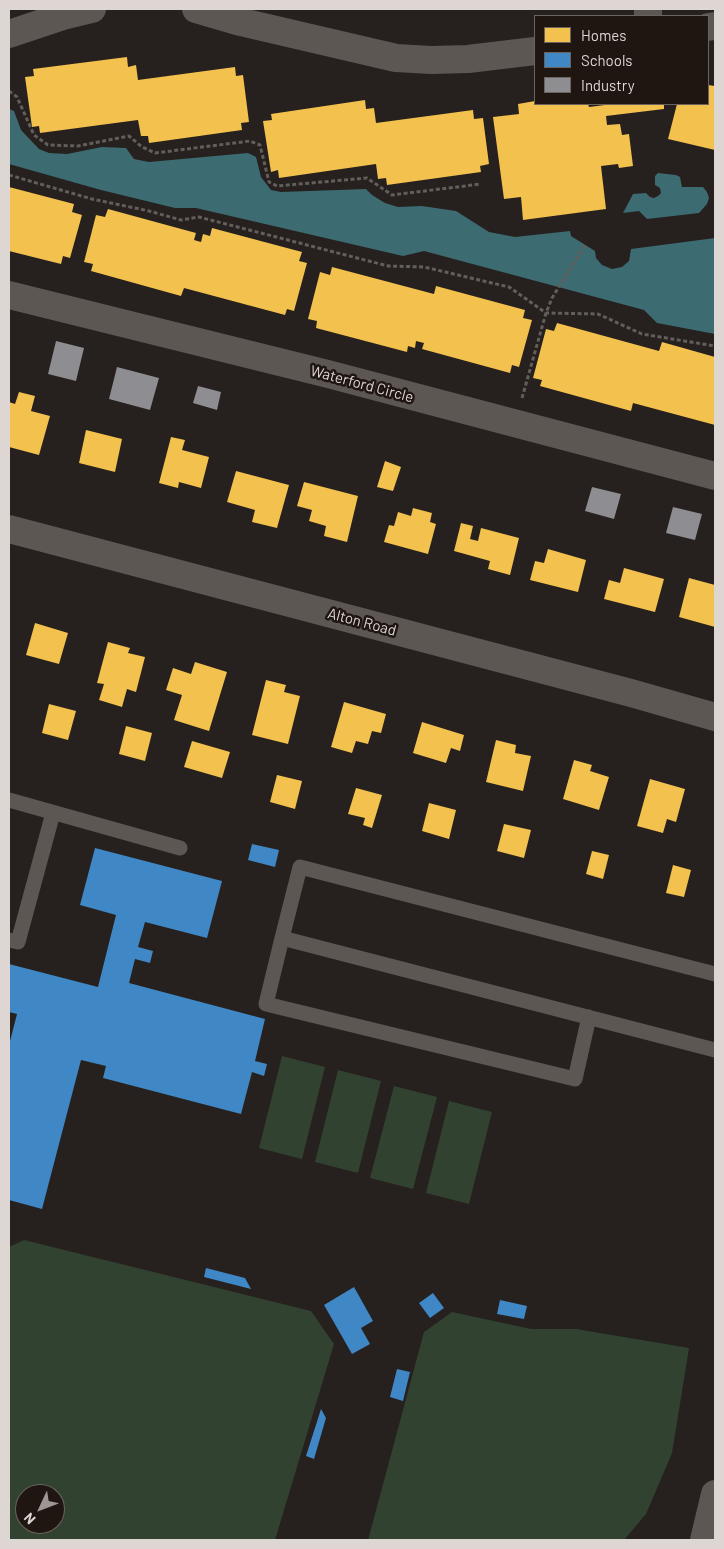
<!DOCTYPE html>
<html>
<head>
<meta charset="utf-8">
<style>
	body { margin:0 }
	#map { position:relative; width:724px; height:1549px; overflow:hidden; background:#26201e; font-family:Barlow,sans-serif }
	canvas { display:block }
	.frame { position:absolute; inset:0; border:10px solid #ddd6d3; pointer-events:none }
	.legend { position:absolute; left:534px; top:15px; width:175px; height:90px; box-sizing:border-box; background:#1f1612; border:1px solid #6b635f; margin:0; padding:6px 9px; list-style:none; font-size:15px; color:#ddd6d3 }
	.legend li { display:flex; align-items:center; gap:10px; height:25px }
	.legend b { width:25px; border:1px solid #6b635f }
	.north { position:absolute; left:15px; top:1484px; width:50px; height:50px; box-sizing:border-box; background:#1f1612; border:1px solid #6b635f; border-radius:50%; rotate:227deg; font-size:14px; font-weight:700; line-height:20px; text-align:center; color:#ddd6d3 }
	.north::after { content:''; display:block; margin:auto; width:18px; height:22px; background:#9d9694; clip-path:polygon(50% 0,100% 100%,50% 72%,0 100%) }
</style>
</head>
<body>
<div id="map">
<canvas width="724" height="1549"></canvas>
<div class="frame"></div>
<ul class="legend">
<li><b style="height:14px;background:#f2c14e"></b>Homes</li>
<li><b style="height:14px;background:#3f88c5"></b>Schools</li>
<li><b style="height:14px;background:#8d8d92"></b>Industry</li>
</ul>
<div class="north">N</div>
</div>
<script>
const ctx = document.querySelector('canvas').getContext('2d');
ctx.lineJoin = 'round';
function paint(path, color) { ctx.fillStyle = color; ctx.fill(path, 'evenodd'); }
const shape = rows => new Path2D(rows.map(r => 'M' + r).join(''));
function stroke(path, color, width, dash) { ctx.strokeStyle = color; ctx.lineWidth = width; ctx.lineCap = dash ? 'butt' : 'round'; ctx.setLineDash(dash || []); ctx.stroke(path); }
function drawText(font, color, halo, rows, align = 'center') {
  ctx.font = font + ' Barlow,sans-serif'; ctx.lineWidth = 5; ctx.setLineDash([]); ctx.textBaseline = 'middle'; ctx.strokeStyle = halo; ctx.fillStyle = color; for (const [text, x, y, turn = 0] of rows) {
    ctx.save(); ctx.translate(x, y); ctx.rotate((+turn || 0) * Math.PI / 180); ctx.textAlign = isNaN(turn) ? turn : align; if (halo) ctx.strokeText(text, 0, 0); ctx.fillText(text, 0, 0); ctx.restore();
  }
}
const green = shape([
	[282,1056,325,1067,302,1159,259,1148],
	[338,1070,381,1081,358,1173,315,1162],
	[394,1086,437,1097,413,1189,370,1178],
	[449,1101,492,1112,469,1204,426,1193],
	[24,1240,311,1311,334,1344,275,1540,9,1540,9,1247],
	[25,1494,55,1494,55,1524,25,1524],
	[452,1312,531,1329,576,1329,689,1348,672,1453,646,1514,624,1540,368,1540,424,1332]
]);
const water = shape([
	[9,109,14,111,21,130,39,149,49,153,67,154,102,147,126,148,134,159,149,162,248,153,256,157,261,177,271,190,281,192,366,189,372,195,385,203,398,207,422,206,456,211,489,232,515,237,570,231,571,236,595,251,596,258,602,265,612,269,622,267,629,261,631,249,715,238,715,334,657,323,644,310,424,251,403,256,196,208,175,208,101,190,16,166,9,164],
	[658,173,676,175,680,177,682,187,703,187,707,192,709,198,707,204,699,213,647,219,639,211,623,213,633,194,646,193,650,197,654,198,658,196,661,193,660,188,655,185,655,176]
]);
const homes = shape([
	[127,57,128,67,136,65,138,80,235,67,236,76,243,75,249,122,241,123,242,130,149,143,148,136,141,136,138,120,40,133,39,126,32,127,25,77,34,76,33,69],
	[708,85,715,86,715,150,668,139,677,104,708,104],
	[365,100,366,109,374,108,376,123,473,110,474,119,483,118,489,164,480,166,481,172,387,185,386,178,378,179,376,164,279,178,278,170,271,172,263,121,272,120,271,114],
	[535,101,535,104,588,104,589,107,613,104,664,104,664,109,606,116,607,125,620,124,622,135,629,134,633,166,619,168,618,164,601,166,606,209,523,220,521,197,504,199,493,117,519,114,518,104],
	[9,187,74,204,72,212,82,215,70,258,63,256,61,264,9,251],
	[108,209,196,233,194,240,201,242,203,234,210,236,212,228,302,252,299,261,307,263,294,311,287,309,285,315,184,288,181,296,91,271,93,264,84,262,96,215,105,217],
	[332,267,434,294,436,286,525,310,523,318,532,320,519,367,512,365,510,373,422,349,424,343,416,341,415,348,408,346,407,352,316,328,317,321,308,319,320,272,330,275],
	[557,323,659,351,662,342,715,357,715,425,633,403,631,411,540,386,542,380,533,378,546,329,554,331],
	[19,392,35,396,31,411,50,416,39,455,9,447,9,402,15,404],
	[86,430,122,439,115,472,79,463],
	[171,437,185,440,182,450,209,457,201,488,179,482,178,488,159,483],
	[385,461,401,467,393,491,377,487],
	[236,471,289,485,277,528,252,522,255,510,227,502],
	[304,482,358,496,347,542,324,536,326,526,309,521,312,510,297,506],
	[413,508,432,513,430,522,436,524,428,554,384,542,389,525,394,526,398,512,411,516],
	[461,523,473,526,470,539,478,541,481,528,519,538,510,575,488,569,490,561,454,551],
	[548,549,586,560,578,592,530,580,535,561,544,563],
	[624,568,664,579,655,612,604,599,609,580,620,583],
	[689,578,715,585,715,627,679,617],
	[35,623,68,633,59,664,26,655],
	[108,642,130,648,128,653,145,657,136,692,127,689,122,707,99,700,104,684,97,683],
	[195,662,227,672,209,731,174,720,182,695,166,690,173,668,191,674],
	[266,680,286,685,284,692,300,696,288,744,252,735],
	[344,702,386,714,381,733,372,731,368,744,356,741,352,753,331,747],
	[49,704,76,711,68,740,42,733],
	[422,722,464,735,460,751,451,748,446,763,413,753],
	[126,726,152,733,145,761,119,754],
	[496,740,516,745,515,753,531,756,523,791,486,782],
	[192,741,230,752,222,778,184,767],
	[574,760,592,765,590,771,609,777,599,810,563,799],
	[277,775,302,781,295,809,270,802],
	[650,779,685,789,676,822,667,819,663,833,637,826],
	[356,788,382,795,372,828,363,825,365,818,348,814],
	[429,803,456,810,449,839,422,831],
	[504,824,531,830,524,858,497,851],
	[592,851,609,855,603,879,586,874],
	[673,865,691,870,684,897,666,893]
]);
const schools = shape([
	[252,844,279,850,275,867,248,860],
	[95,848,222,881,207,938,145,922,138,947,153,951,150,963,135,959,129,983,265,1019,255,1061,267,1064,264,1076,252,1072,241,1114,103,1078,106,1066,81,1060,42,1209,9,1200,9,1045,17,1014,9,1012,9,964,98,987,116,915,80,905],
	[206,1268,245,1278,251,1289,204,1277],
	[354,1287,373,1321,361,1328,370,1344,352,1354,324,1305],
	[433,1293,444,1308,430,1318,419,1303],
	[500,1300,527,1306,524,1319,497,1314],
	[397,1369,410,1372,403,1401,390,1397],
	[321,1409,326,1418,314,1459,306,1456]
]);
const industry = shape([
	[56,341,84,348,76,381,48,374],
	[117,367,159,378,150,410,109,399],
	[198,386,221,392,217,410,193,403],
	[592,487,621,494,614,519,585,511],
	[673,507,702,514,695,540,666,533]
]);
const path = shape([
	[9,91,17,97,34,135,48,145,78,146,129,136,142,147,155,153,250,141,260,145,269,182,277,186,367,178,392,195,481,184],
	[9,175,92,199,149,211,181,220,199,217,388,266,424,267,509,287,546,313,598,314,642,334,715,346],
	[522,398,546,313,552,298,585,245]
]);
const service = shape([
	[9,800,180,848],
	[282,938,266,1004,575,1079,589,1017],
	[9,940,18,942,53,813],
	[715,974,300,867,282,938,715,1050]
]);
const minor = shape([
	[196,9,237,21,396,58,431,60,468,59,535,51],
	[648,9,648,16],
	[708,27,715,26],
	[9,34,63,16,92,9],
	[9,295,328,374,715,476],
	[9,529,631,693,715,717],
	[704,1540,715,1494]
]);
const streetNames = [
	["Waterford Circle",362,384,15],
	["Alton Road",362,622,15]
];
paint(green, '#324231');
paint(water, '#3c6b71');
paint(homes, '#f2c14e');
paint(schools, '#3f88c5');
paint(industry, '#8d8d92');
stroke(path, '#625e5b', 3, [4, 2.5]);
stroke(service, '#5d5754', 15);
stroke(minor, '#5d5754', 28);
drawText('15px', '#ddd6d3', '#1f1612', streetNames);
</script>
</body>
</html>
